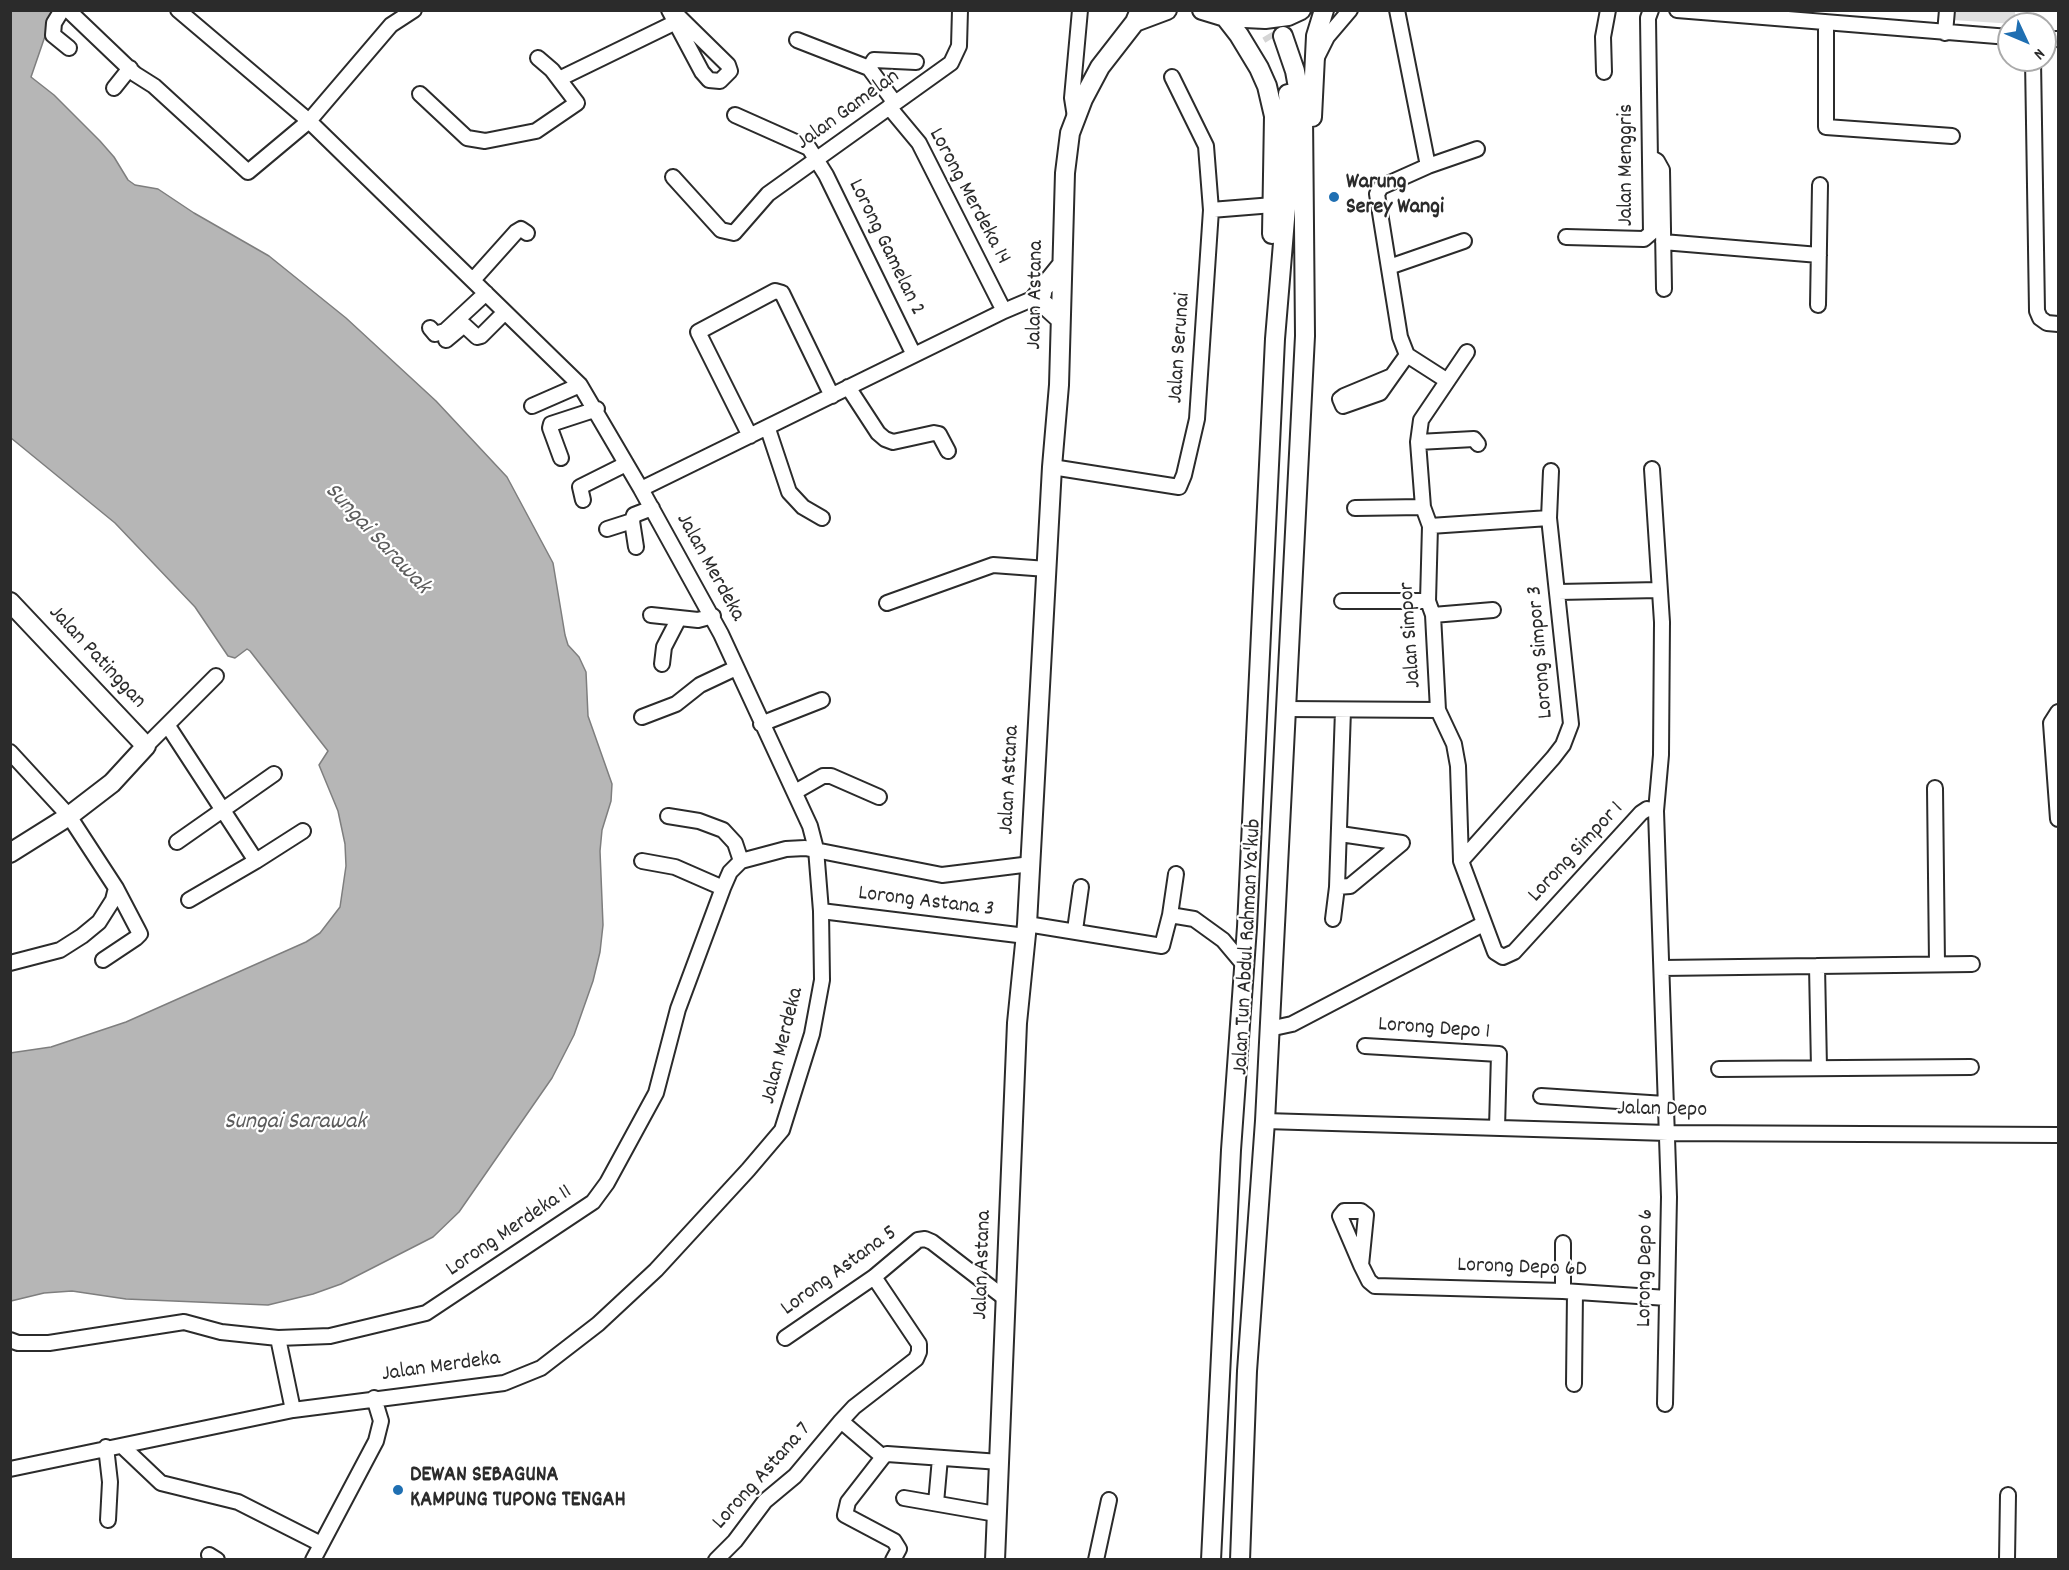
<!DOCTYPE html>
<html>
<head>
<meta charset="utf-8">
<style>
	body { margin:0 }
	#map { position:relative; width:2069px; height:1570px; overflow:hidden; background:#fff; font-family:Dekko,sans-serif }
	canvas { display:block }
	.frame { position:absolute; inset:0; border:12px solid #2b2b2b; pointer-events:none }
	.north { position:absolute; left:1997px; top:12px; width:60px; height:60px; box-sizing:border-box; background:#fff; border:2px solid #aaa; border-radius:50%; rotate:134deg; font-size:16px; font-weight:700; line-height:24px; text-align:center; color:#2b2b2b }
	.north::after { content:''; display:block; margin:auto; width:21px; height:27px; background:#1f6fb2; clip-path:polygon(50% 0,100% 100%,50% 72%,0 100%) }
</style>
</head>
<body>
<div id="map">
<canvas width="2069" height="1570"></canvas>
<div class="frame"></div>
<div class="north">N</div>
</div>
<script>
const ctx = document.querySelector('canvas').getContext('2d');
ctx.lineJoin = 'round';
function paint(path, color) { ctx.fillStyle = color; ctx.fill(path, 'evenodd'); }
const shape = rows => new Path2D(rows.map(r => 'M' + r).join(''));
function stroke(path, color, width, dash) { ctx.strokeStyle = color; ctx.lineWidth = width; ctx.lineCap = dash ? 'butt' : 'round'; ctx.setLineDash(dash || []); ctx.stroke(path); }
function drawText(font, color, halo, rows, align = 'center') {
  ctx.font = font + ' Dekko,sans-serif'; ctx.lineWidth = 4.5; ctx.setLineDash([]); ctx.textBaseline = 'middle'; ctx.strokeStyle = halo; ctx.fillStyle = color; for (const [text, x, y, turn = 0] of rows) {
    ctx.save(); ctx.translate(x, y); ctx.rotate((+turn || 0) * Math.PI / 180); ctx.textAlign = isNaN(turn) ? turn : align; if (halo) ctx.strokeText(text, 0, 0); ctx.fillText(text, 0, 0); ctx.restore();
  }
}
const green = shape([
	[1952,11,2015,11,2015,24,1952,20]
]);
const water = shape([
	[54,10,31,77,54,95,100,141,114,157,128,180,135,185,158,189,194,213,269,256,346,318,436,401,507,477,553,563,565,635,568,645,579,657,586,672,588,716,612,784,611,801,602,830,600,851,603,925,600,952,593,981,574,1035,552,1078,459,1212,433,1237,341,1284,313,1294,268,1305,126,1299,72,1291,44,1293,11,1301,10,1053,51,1047,126,1022,306,942,320,933,340,907,346,866,345,844,338,811,319,765,328,751,250,651,247,649,235,658,228,656,195,607,115,523,11,438,11,11,54,10]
]);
const majorTunnel = shape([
	[1256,10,1273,38]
]);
const minor = shape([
	[62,10,54,23,53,35,69,48],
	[68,10,135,74,154,86,248,172,309,121,391,25,414,10],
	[178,10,309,121,580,385,641,489],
	[669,10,702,72,709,80,720,81,730,71,728,65,672,10],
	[1397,10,1428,166],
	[1677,10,2009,37],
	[1826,23,1826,127,1952,136],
	[1945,33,1947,10],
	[2045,39,2058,39],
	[797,40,869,68,895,103],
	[1317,57,1327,37,1350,10],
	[2033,60,2037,311,2040,318,2047,323,2058,324],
	[869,68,874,60,916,62],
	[1604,72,1603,37,1608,10],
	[559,79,674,23],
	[114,88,130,68],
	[420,94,467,138,485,141,536,131,577,103,552,70,538,58],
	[889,107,919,143,1004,311],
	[735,115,809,148,826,175,914,355],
	[1075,117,1072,98,1080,10],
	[1650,157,1657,161,1662,170,1664,289],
	[673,177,721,230,734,233,768,194,951,63,959,46,960,10],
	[1211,210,1273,205],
	[1566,237,1644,239,1651,233,1648,18,1651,10],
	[1663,242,1819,255],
	[1389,267,1464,241],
	[473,280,516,232,521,229,527,233],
	[1818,305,1820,185],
	[430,328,435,334,445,331,486,293],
	[446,340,464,325,477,337,481,336,505,312],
	[1467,352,1421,420,1418,442,1423,507,1430,526,1428,601,1433,615,1438,710,1454,744,1458,766,1461,861,1495,952,1503,957,1514,952,1641,813,1647,809,1656,811],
	[1392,376,1344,396,1340,399,1343,406,1380,393,1392,376,1407,355],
	[1446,380,1407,355,1400,337,1377,194,1381,187,1428,166,1477,149],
	[848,387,878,433,885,439,893,442,934,433,939,434,948,451],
	[532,406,580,385],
	[768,429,789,492,803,507,822,518],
	[750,436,698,332,775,291,782,293,832,396],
	[1418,442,1474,439,1478,444],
	[561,458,550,428,551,424,597,409],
	[1052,467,1179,487,1184,475,1197,419,1211,210,1206,146,1172,77],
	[1652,469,1662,622,1661,755,1656,811,1669,1197,1665,1404],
	[583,500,580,487,626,464],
	[1355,508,1423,507],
	[1430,526,1549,518],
	[607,529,632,521],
	[636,547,632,521,634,515,652,508],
	[1558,592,1659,590],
	[1342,601,1428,601],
	[887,603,993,565,1047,569],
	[651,615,698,620,713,616],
	[1433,615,1493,610],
	[662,664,664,647,679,618],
	[1285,709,1438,710],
	[2058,712,2051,723,2058,819],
	[642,717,676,704,700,685,736,668],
	[761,724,822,700],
	[168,726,256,861,189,900],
	[146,746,216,676],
	[10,752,69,816,116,888,138,930,140,934,136,938,103,960],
	[1935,788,1937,964],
	[795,792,823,776,831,776,879,797],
	[668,816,699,821,723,830,735,843,741,861],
	[177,842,274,774],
	[256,861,303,831],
	[642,861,675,867,723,888],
	[1461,861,1553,758,1563,745,1571,724,1549,518,1551,471],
	[1337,887,1350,886,1402,843,1340,834],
	[821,911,1026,936],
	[1170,915,1176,874],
	[1333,919,1337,887,1343,710],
	[1027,924,1162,946,1170,915,1194,919,1223,940,1244,965],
	[1075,930,1081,887],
	[10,963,60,950,82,936,99,922,113,900,116,888],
	[1817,966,1819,1068],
	[1662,968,1972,964],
	[1269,1029,1292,1024,1483,924],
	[1365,1046,1499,1054,1497,1128],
	[1719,1069,1971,1067],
	[1541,1096,1665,1104],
	[1265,1121,1668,1133,2058,1135],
	[1361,1265,1366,1215,1361,1211,1344,1211,1340,1216,1361,1265,1369,1281,1375,1286,1563,1291,1667,1298],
	[874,1277,919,1344,919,1352,916,1359,854,1407,841,1421,883,1457,887,1454,1000,1462],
	[1563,1291,1563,1243],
	[278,1338,293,1410],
	[785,1338,874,1277,918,1240,925,1239,932,1242,1006,1299],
	[10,1340,18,1343,49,1343,184,1322,221,1332,278,1338,330,1336,426,1313,593,1202,607,1183,656,1093,678,1009,723,888,730,872,741,861,786,849,805,848,942,875,1031,864],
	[1574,1384,1575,1292],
	[122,1446,161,1483,238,1502,321,1544],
	[106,1447,110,1482,108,1520],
	[883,1457,848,1502,845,1515,894,1541,899,1549,893,1560],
	[10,1469,293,1410,504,1383,541,1368,598,1324,656,1270,748,1170,782,1130,812,1034,822,980,821,911,816,849,810,826,721,634,641,489,1004,311,1044,294],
	[904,1498,996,1514],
	[936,1503,940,1458],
	[209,1555,217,1560],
	[313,1560,376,1441,381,1421,374,1398],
	[716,1560,735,1541,765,1501,795,1476,841,1421],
	[1096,1560,1109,1500],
	[2007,1560,2008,1495]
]);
const major = shape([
	[1202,10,1225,17,1265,19,1288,16,1301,10],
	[1225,17,1239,35,1259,68,1267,86,1274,116,1272,234],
	[1135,22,1167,10],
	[1312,117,1316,36,1324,10],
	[1059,318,1036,297,1061,266],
	[10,602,146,746,112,783,69,816,10,853],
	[995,1560,1017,1023,1027,924,1052,467,1059,385,1065,173,1070,133,1083,99,1100,67,1135,22,1140,10],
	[1211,1560,1231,1150,1247,927,1275,339,1289,171,1290,116,1288,94],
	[1240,1560,1247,1371,1265,1121,1305,336,1303,115,1295,71,1283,36]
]);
const markers = [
	[1334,197,6,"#1f6fb2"],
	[398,1490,6,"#1f6fb2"]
];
const streetNames = [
	["Jalan Gamelan",849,111,-36],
	["Jalan Menggris",1628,165,-90],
	["Lorong Merdeka 14",968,197,62],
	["Lorong Gamelan 2",885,248,64],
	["Jalan Astana",1037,295,-89],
	["Jalan Serunai",1181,348,-86],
	["Jalan Merdeka",709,568,61],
	["Jalan Simpor",1412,635,-94],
	["Lorong Simpor 3",1542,652,-95],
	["Jalan Patinggan",96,658,47],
	["Jalan Astana",1011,780,-87],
	["Lorong Simpor 1",1577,853,-47],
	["Lorong Astana 3",926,903,7],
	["Jalan Tun Abdul Rahman Ya'kub",1249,947,-87],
	["Lorong Depo 1",1434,1030,4],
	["Jalan Merdeka",784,1046,-76],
	["Jalan Depo",1662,1111,1],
	["Lorong Merdeka 11",510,1232,-34],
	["Jalan Astana",984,1265,-88],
	["Lorong Depo 6",1647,1268,-89],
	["Lorong Depo 6D",1522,1269,2],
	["Lorong Astana 5",840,1272,-36],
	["Jalan Merdeka",441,1368,-8],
	["Lorong Astana 7",763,1477,-48]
];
const poiNames = [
	["Warung",1346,184],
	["Serey Wangi",1346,209],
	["DEWAN SEBAGUNA",410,1477],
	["KAMPUNG TUPONG TENGAH",410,1502]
];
const waterNames = [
	["Sungai Sarawak",376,540,47],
	["Sungai Sarawak",295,1124]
];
paint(green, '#e0e0e0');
paint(water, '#b6b6b6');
stroke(water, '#7e7e7e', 1.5);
stroke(majorTunnel, '#d5d5d5', 18, [18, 9]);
stroke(minor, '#2b2b2b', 18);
stroke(major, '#2b2b2b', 22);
stroke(minor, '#fff', 14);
stroke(major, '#fff', 18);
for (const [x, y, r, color] of markers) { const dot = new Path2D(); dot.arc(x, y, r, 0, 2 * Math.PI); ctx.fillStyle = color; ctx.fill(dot); stroke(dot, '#fff', 2); }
drawText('22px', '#2b2b2b', '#fff', streetNames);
drawText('bold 22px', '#2b2b2b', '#fff', poiNames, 'left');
drawText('italic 24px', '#5c5c5c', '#fff', waterNames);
</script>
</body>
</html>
